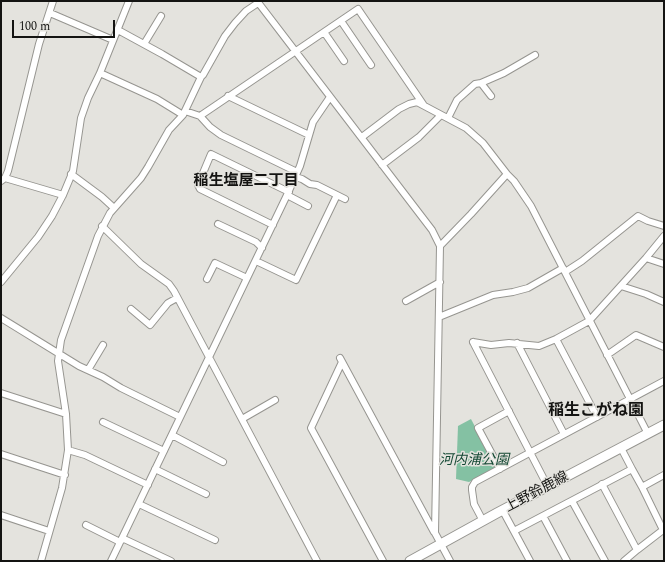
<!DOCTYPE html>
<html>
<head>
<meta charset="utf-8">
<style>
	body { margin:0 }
	#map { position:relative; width:665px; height:562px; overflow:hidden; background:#e4e3de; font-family:Spectral,serif }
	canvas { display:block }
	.frame { position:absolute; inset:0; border:2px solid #141412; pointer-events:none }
	.scale { position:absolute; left:12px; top:20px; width:103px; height:18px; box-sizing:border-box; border:2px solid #141412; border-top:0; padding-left:5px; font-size:12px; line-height:14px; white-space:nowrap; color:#141412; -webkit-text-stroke:3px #e4e3de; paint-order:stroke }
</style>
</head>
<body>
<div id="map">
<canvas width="665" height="562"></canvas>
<div class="frame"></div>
<div class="scale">100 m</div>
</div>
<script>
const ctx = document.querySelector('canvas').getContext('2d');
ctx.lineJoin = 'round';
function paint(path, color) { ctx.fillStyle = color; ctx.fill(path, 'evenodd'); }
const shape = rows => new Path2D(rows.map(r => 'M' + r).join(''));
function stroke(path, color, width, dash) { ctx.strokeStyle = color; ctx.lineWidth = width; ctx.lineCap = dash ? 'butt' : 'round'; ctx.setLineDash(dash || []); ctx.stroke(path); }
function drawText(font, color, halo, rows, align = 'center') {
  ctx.font = font + ' Spectral,"Noto Sans JP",serif'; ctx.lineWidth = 3; ctx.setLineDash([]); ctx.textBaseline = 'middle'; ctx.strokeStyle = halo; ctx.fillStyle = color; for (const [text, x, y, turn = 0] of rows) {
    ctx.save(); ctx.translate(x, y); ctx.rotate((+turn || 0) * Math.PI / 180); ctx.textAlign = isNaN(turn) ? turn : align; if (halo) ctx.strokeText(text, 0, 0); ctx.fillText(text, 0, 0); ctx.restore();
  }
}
const green = shape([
	[471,419,495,465,494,469,469,482,456,479,458,426]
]);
const minor = shape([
	[257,1,432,230,440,246,435,533,450,561],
	[50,13,113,40],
	[341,21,371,65],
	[118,30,162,54,201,77],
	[324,32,344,61],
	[144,44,161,16],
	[100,73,157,99,183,115],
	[481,83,491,96],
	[228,96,309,135],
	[185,111,200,116,210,127,221,135,297,172],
	[200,116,358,9,423,104],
	[448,118,457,100,475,84,481,83,504,73,535,55],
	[362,137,399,109,409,104,417,102,466,128,483,143,507,174,514,181,531,206,648,434],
	[382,165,419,137,441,115],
	[71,174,102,197,114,208],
	[295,177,302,179,310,184,317,185,345,199],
	[5,178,63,195],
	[1,181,5,178,8,171,39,44,53,1],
	[287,195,308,206],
	[218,224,256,242,262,248],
	[273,225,200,189,198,185,211,154,289,192],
	[102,226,141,264,169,284,174,291,317,561],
	[440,246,471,214,507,174],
	[646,258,664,264],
	[256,261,296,280,337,195],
	[565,272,582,261,638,216,648,221,664,226],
	[207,279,215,263,247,278],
	[1,282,38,237,52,216,63,195,73,171,81,118,88,98,100,73,129,1],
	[621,286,646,294,664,302],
	[406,301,440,282],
	[131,309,150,325,168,303,177,298],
	[439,317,493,295,513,292,528,288,563,268],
	[1,318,79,366,103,377,121,388,180,417],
	[556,339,597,417],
	[473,342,491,345,509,343,539,346,556,339,589,321,646,258,664,236],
	[473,342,548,487],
	[517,343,564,434],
	[607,355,636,335,664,347],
	[340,358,434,532],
	[342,362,311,428,383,561],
	[88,370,103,345],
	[1,393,66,414],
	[242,419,275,400],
	[103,422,164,451],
	[172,435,223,462],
	[68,450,85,455,148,485],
	[1,454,65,475],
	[155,469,206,494],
	[500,469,478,428,509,411],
	[632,469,642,487],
	[602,484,637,550],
	[572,501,605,561],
	[139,504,215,540],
	[503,511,530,561],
	[1,515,49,531],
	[543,516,567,561],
	[483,521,474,504,472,490,472,487,475,482,664,381],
	[86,525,120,542],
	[514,531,632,469,621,448],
	[122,538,171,561],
	[41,561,62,488,68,450,66,414,58,361,61,340,98,236,110,213,141,178,148,167,169,130,183,115,201,77,203,75,225,36,235,23,246,11,258,3],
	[111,561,287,195,300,166,313,122,330,97],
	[624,561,637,550,663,530,642,487,664,475]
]);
const secondary = shape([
	[410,561,497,513,664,425]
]);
const parkNames = [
	["河内浦公園",474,461]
];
const streetNames = [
	["上野鈴鹿線",537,493,-28]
];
const neighbourhoodNames = [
	["稲生塩屋二丁目",246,182]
];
const quarterNames = [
	["稲生こがね園",596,412]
];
paint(green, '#84c1a3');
stroke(minor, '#969590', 8);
stroke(secondary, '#969590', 11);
stroke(minor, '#fff', 6);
stroke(secondary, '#fff', 9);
drawText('italic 14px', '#134833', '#e4e3de', parkNames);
drawText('14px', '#141412', '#e4e3de', streetNames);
drawText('bold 15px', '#141412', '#e4e3de', neighbourhoodNames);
drawText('bold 16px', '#141412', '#e4e3de', quarterNames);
</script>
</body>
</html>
